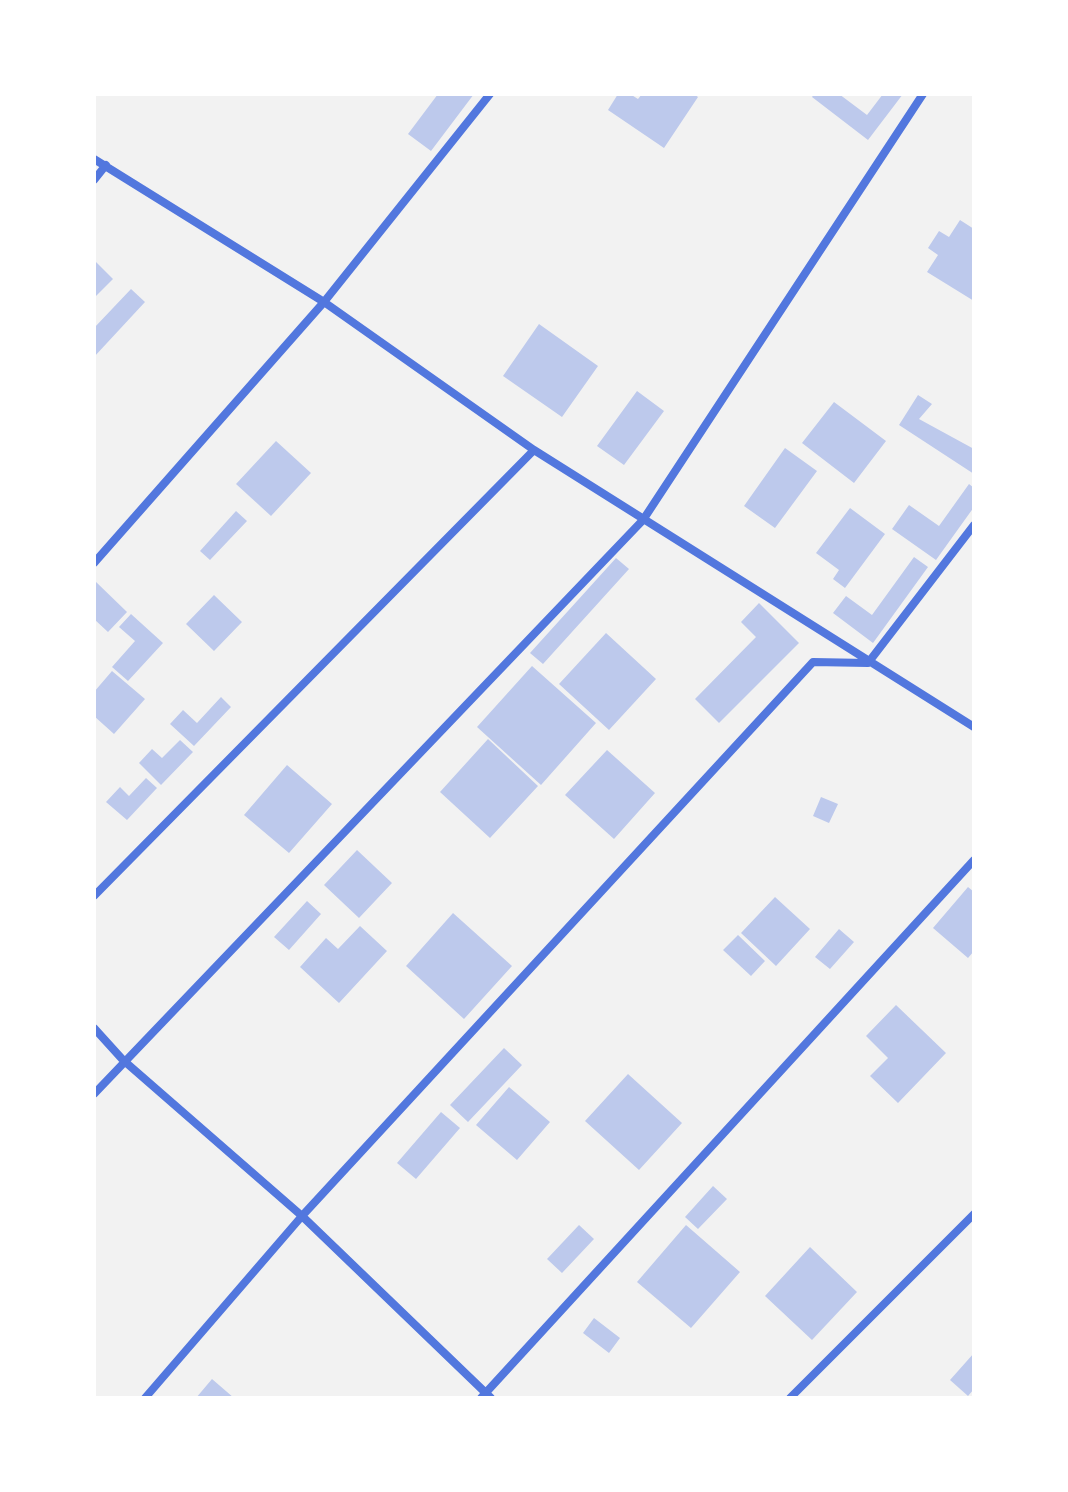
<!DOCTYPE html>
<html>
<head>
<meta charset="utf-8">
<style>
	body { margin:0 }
	#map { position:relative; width:1068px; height:1492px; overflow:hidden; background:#f2f2f2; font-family:Raleway,sans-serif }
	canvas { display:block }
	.frame { position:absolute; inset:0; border:96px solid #fff; pointer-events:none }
</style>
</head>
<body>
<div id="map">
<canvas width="1068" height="1492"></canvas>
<div class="frame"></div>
</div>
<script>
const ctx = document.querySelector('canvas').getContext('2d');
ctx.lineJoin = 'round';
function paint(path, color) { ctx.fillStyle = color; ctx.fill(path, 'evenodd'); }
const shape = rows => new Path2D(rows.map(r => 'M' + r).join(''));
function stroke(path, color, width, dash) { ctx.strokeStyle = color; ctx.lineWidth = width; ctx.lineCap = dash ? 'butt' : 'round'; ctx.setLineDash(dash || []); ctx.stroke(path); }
const building = shape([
	[438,94,474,94,431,151,408,134],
	[618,94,630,94,638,99,642,94,694,94,698,97,664,148,608,110],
	[814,94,839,94,867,115,883,94,903,94,868,140,812,97],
	[960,220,974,229,974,301,927,272,938,255,928,248,939,231,949,237],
	[94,260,113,279,94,298],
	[131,289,145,302,94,357,94,328],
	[539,324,598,366,562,417,503,376],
	[637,391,664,411,624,465,597,446],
	[918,395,932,404,919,419,974,449,974,474,899,425],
	[834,402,886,441,854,483,802,443],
	[276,441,311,473,271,516,236,484],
	[785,448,817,471,775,528,744,506],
	[969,484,974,488,974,507,936,560,892,529,909,505,939,526],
	[850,508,885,534,845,588,833,579,839,570,816,553],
	[236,511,247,521,210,560,200,551],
	[914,557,928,567,873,643,833,613,846,596,872,615],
	[616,558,629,569,543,664,530,653],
	[94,580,127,612,108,632,94,619],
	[214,595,242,622,214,651,186,624],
	[759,603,799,643,719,723,695,699,756,637,741,622],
	[131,614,163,643,128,681,112,667,135,641,119,627],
	[606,633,656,679,609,730,559,684],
	[532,666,596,723,541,785,477,727],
	[112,671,145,699,114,734,94,716,94,692],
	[221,697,231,707,194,746,170,724,183,710,197,723],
	[488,739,538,786,490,838,440,792],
	[180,740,193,752,161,785,139,763,152,749,162,758],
	[607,750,655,793,614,839,565,795],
	[287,765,332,804,289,853,244,815],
	[146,778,157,788,127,820,106,802,120,787,129,796],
	[821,797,838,804,829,823,813,816],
	[357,850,392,883,359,918,324,885],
	[968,887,974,892,974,951,968,958,933,928],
	[775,897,810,929,776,966,741,933],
	[307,901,321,914,289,950,274,937],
	[453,913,512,966,464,1019,406,966],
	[360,926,387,951,339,1003,300,967,326,938,338,949],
	[839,929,854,942,830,969,815,957],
	[738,935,765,961,751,976,723,950],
	[896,1005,946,1053,898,1103,870,1076,888,1058,866,1036],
	[504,1048,522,1065,468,1122,450,1105],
	[628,1074,682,1123,639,1170,585,1121],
	[509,1087,550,1122,517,1160,476,1125],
	[441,1112,460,1128,416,1179,397,1163],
	[713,1186,727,1199,698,1229,685,1217],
	[579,1225,594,1239,562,1273,547,1259],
	[686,1225,740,1272,691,1328,637,1282],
	[810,1247,857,1292,812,1340,765,1296],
	[594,1318,620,1338,609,1353,583,1333],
	[974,1353,974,1389,968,1396,950,1380],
	[212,1379,234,1398,196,1398]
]);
const minor = shape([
	[94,159,324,302,534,450,974,727],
	[94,180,106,165],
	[94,563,324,302,490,94],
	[94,896,534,450],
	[94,1028,123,1060,302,1216,491,1398],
	[94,1094,643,520,923,94],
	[145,1398,302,1216,813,662,868,663,974,525],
	[481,1398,974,860],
	[790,1398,974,1214]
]);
paint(building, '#bdc9ec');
stroke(minor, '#5277de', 8);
</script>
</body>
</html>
